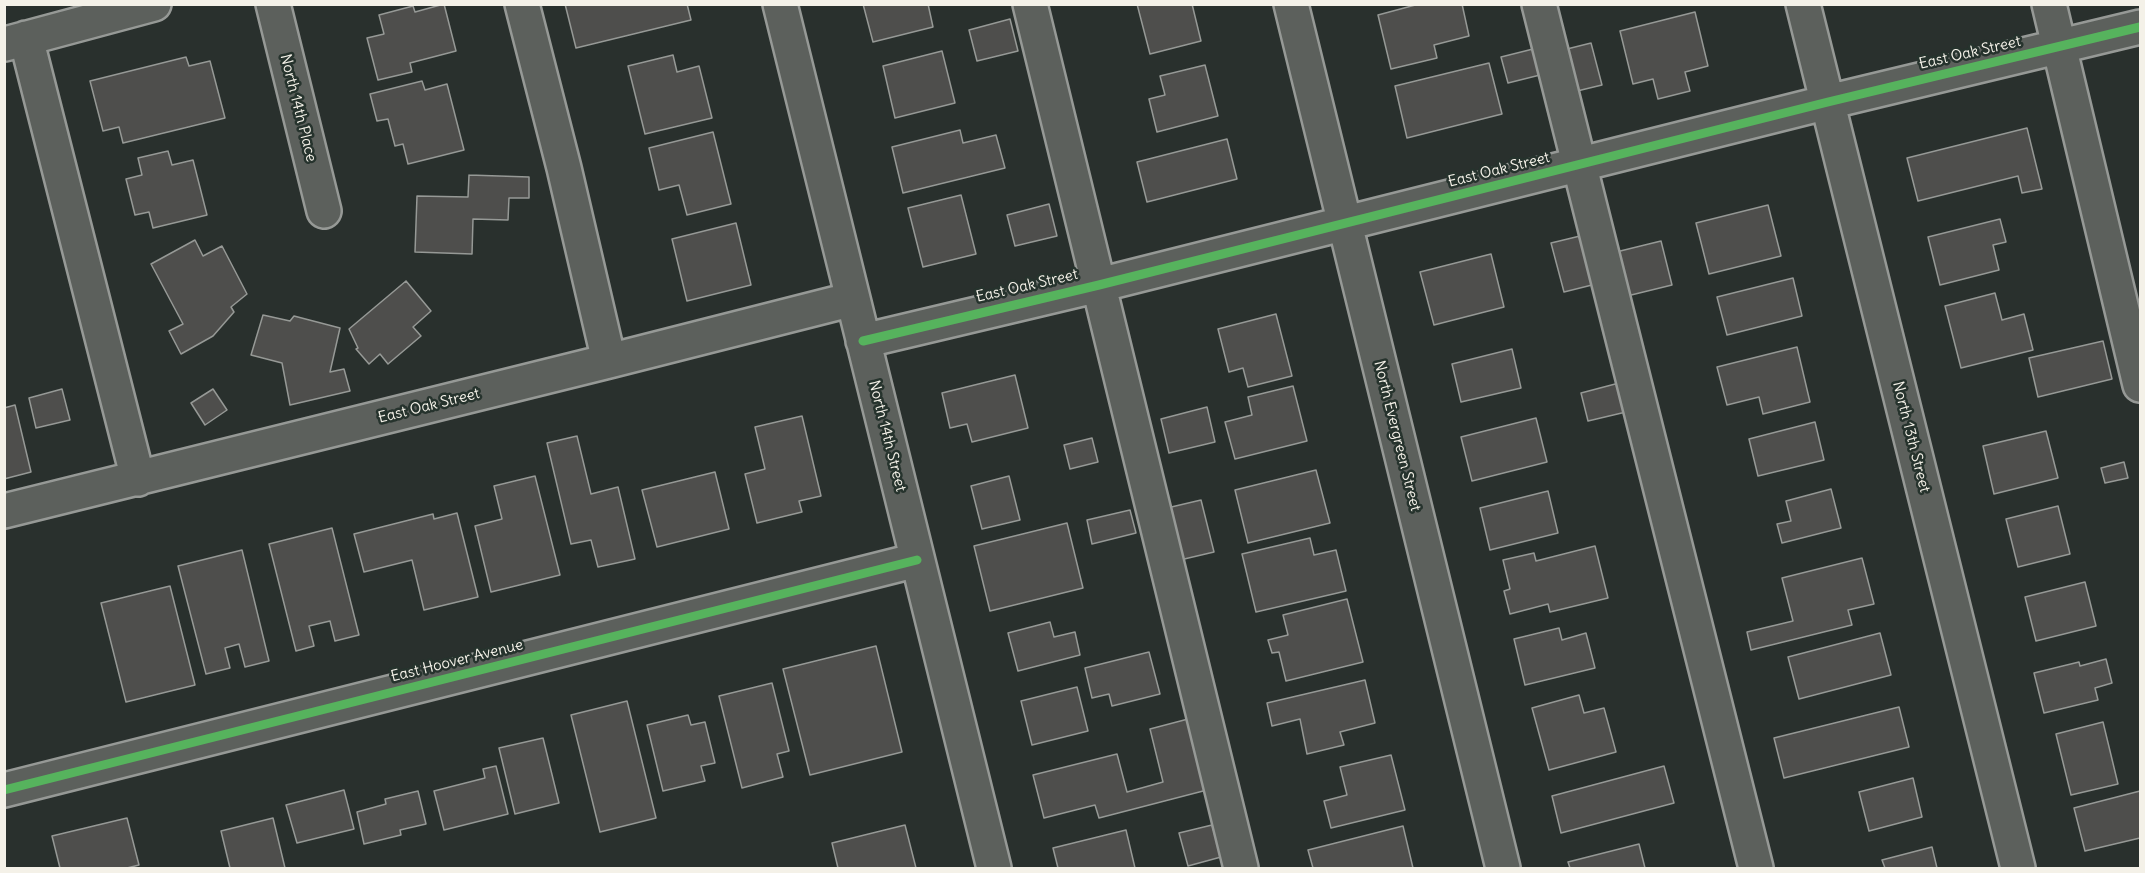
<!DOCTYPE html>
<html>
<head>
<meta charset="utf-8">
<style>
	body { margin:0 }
	#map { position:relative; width:2145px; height:873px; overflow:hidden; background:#29302d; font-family:Delius,sans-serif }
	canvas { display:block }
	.frame { position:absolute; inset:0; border:6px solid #f4f1e8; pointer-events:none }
</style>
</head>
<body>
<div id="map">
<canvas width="2145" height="873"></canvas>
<div class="frame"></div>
</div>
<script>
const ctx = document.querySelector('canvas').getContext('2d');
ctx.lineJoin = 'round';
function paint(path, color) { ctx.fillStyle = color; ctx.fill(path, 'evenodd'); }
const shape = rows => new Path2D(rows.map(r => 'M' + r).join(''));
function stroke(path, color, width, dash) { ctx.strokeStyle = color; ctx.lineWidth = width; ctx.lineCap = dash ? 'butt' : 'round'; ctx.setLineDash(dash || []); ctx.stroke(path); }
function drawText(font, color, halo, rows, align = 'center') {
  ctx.font = font + ' Delius,sans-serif'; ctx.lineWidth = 5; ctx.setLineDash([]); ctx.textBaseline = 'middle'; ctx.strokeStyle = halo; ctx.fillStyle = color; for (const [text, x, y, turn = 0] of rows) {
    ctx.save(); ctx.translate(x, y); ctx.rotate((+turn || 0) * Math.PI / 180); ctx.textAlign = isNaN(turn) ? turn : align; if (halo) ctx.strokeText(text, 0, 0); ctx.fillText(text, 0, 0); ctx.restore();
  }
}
const building = shape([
	[444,4,456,51,410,63,412,72,378,80,367,38,384,34,379,15,413,6,415,12,444,4],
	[565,4,687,4,691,20,576,48,565,4],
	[863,4,928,4,933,27,873,42,863,4],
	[1137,4,1192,4,1201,41,1150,54,1137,4],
	[1419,4,1462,4,1469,36,1434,45,1437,58,1391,69,1378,15,1419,4],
	[1695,12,1708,66,1685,72,1690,91,1658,99,1653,79,1633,84,1620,31,1695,12],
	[1010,19,1018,51,977,61,969,30,1010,19],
	[1591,43,1602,85,1573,92,1563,50,1591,43],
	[1533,49,1540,75,1508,83,1501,57,1533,49],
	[942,51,955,103,895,118,883,66,942,51],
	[673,55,677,72,699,66,712,118,645,134,628,66,673,55],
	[186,57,189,66,210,61,225,118,123,143,119,127,103,131,90,81,186,57],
	[1489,63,1502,114,1407,138,1395,86,1489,63],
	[1205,65,1218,116,1157,132,1149,99,1165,95,1160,76,1205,65],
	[422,81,425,90,447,84,464,150,408,164,403,144,395,146,388,119,377,121,370,94,422,81],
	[2027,128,2042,189,2022,193,2018,176,1918,201,1907,158,2027,128],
	[960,130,963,143,996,135,1005,168,903,193,892,147,960,130],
	[713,132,731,204,687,215,679,185,659,190,649,148,713,132],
	[1227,139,1237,179,1147,202,1137,162,1227,139],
	[168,151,172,165,193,160,207,215,153,228,149,212,135,215,126,179,142,175,138,158,168,151],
	[469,175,529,177,529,198,509,198,508,220,473,219,472,254,415,252,417,196,468,197,469,175],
	[961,195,976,254,923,267,908,208,961,195],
	[1049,204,1057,236,1015,246,1007,215,1049,204],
	[1768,205,1781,256,1709,274,1696,223,1768,205],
	[2000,219,2006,242,1993,245,1999,270,1940,285,1928,237,2000,219],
	[736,223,751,285,687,301,672,239,736,223],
	[1580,236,1592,285,1564,292,1551,243,1580,236],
	[195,240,203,256,222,246,247,294,231,307,234,312,213,336,181,354,169,331,183,324,151,264,195,240],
	[1661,241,1672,285,1623,297,1612,253,1661,241],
	[1491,254,1504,307,1434,325,1420,272,1491,254],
	[1793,278,1802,316,1727,335,1717,297,1793,278],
	[406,281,431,311,413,327,421,336,388,364,380,354,369,364,356,349,358,348,349,329,406,281],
	[1995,293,2002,320,2024,314,2033,350,1961,368,1945,306,1995,293],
	[1276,314,1292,376,1248,387,1243,368,1229,372,1218,329,1276,314],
	[263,315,290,321,294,316,340,328,330,372,344,369,350,391,290,405,282,363,251,355,263,315],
	[2103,341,2112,379,2038,397,2029,358,2103,341],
	[1797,347,1810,402,1763,414,1759,397,1727,405,1717,367,1797,347],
	[1512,349,1521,388,1461,402,1452,364,1512,349],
	[1015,375,1028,428,972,442,967,424,950,428,942,393,1015,375],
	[1619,383,1626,412,1588,421,1581,393,1619,383],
	[1293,386,1307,441,1235,459,1225,422,1252,415,1248,397,1293,386],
	[62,389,70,420,36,428,29,398,62,389],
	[213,389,227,410,205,425,191,403,213,389],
	[15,405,31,472,4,479,4,408,15,405],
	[1207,407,1215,442,1169,453,1161,419,1207,407],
	[802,416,821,496,799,501,802,512,757,523,745,474,765,469,755,427,802,416],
	[1536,418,1547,462,1472,481,1461,437,1536,418],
	[1815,422,1824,460,1758,476,1749,439,1815,422],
	[2046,431,2058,478,1994,494,1983,446,2046,431],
	[577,436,591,494,618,487,635,559,598,567,591,540,571,544,547,443,577,436],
	[1092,438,1098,462,1070,469,1064,445,1092,438],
	[2124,462,2128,478,2105,483,2101,468,2124,462],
	[1316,470,1330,523,1248,543,1235,490,1316,470],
	[715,472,729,529,657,547,642,490,715,472],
	[535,476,560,575,491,592,475,526,502,519,494,486,535,476],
	[1009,476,1020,520,982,529,971,486,1009,476],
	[1831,489,1841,528,1782,543,1777,524,1791,521,1786,501,1831,489],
	[1548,491,1558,533,1490,550,1480,508,1548,491],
	[1201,500,1214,552,1180,560,1167,508,1201,500],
	[2058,506,2070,554,2018,567,2006,519,2058,506],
	[1130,510,1136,533,1092,544,1087,520,1130,510],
	[457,513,478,597,424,610,412,560,364,572,354,534,433,514,434,519,457,513],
	[1067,523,1083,588,990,611,974,546,1067,523],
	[332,528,359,635,335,641,330,621,309,626,314,646,296,651,269,544,332,528],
	[1310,538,1314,555,1336,550,1346,591,1256,612,1242,554,1310,538],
	[1595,546,1608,598,1550,612,1548,604,1510,614,1504,591,1510,589,1503,560,1534,553,1536,561,1595,546],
	[242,550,269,661,245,667,239,644,225,648,230,668,206,674,178,566,242,550],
	[1862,558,1874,604,1848,610,1852,625,1751,650,1747,632,1793,621,1782,578,1862,558],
	[2085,582,2096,626,2036,641,2025,597,2085,582],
	[170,586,195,685,126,702,101,603,170,586],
	[1347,599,1363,662,1286,681,1279,652,1272,653,1268,640,1288,635,1283,615,1347,599],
	[1050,622,1054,637,1075,632,1080,655,1018,671,1008,633,1050,622],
	[1559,628,1562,640,1586,633,1595,668,1525,685,1514,639,1559,628],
	[1880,633,1891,675,1799,699,1788,657,1880,633],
	[876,646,902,752,810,775,783,669,876,646],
	[1149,652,1160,694,1112,706,1109,694,1092,698,1085,668,1149,652],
	[2106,659,2112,683,2095,688,2098,700,2044,713,2034,673,2079,662,2080,666,2106,659],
	[1365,680,1375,723,1340,732,1344,745,1307,754,1300,719,1272,726,1267,703,1365,680],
	[772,683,789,751,777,754,783,777,742,788,719,696,772,683],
	[1077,687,1088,731,1032,745,1021,701,1077,687],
	[1579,695,1584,713,1604,708,1616,752,1549,770,1532,708,1579,695],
	[627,701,656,818,600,832,571,715,627,701],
	[1899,707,1909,747,1784,778,1774,738,1899,707],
	[688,715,691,725,705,722,715,763,701,766,705,781,663,791,647,725,688,715],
	[1188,719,1207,790,1099,818,1095,805,1044,818,1033,775,1117,754,1127,792,1163,782,1150,729,1188,719],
	[2103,722,2118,784,2071,795,2056,734,2103,722],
	[543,738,559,803,515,814,499,748,543,738],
	[1391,755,1405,810,1331,828,1324,801,1347,795,1340,767,1391,755],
	[496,766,508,814,444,830,434,791,485,778,483,769,496,766],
	[1664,766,1674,803,1561,833,1552,796,1664,766],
	[1913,778,1922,817,1869,831,1859,792,1913,778],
	[344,790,354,829,297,843,286,805,344,790],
	[418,791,426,824,400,830,401,835,364,844,357,812,386,804,385,799,418,791],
	[2140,791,2140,838,2085,851,2074,808,2140,791],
	[127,818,139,865,127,868,60,868,52,836,127,818],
	[273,818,285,868,230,868,221,831,273,818],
	[905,825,916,868,838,868,832,843,905,825],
	[1212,825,1221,857,1188,866,1179,833,1212,825],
	[1403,826,1413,868,1313,868,1308,850,1403,826],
	[1126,830,1135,868,1058,868,1053,848,1126,830],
	[1639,844,1645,868,1570,868,1568,862,1639,844],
	[1932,847,1937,868,1885,868,1882,860,1932,847]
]);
const minor = shape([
	[273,4,324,211],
	[522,4,564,168,609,361],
	[780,4,994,868],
	[1030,4,1241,868],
	[1291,4,1503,868],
	[1539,4,1756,868],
	[1803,4,2018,868],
	[2049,4,2140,385],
	[26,38,138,479],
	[5,44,154,4],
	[863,341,1099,285,1828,102,2140,27],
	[4,511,609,361,853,299],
	[4,790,917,560]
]);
const cycleway = shape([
	[863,341,1099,285,1828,102,2140,27],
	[4,790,917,560]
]);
const streetNames = [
	["East Oak Street",1970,53,-13],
	["North 14th Place",298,108,76],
	["East Oak Street",1499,170,-14],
	["East Oak Street",1027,286,-13],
	["East Oak Street",429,406,-14],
	["North 14th Street",887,436,76],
	["North Evergreen Street",1397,436,76],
	["North 13th Street",1911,437,76],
	["East Hoover Avenue",457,661,-14]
];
paint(building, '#4e4e4c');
stroke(building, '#969996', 1.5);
stroke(minor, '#969996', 38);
stroke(minor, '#5c605c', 33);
stroke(cycleway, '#56b35d', 9);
drawText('15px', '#f4f1e8', '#26332d', streetNames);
</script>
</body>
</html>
